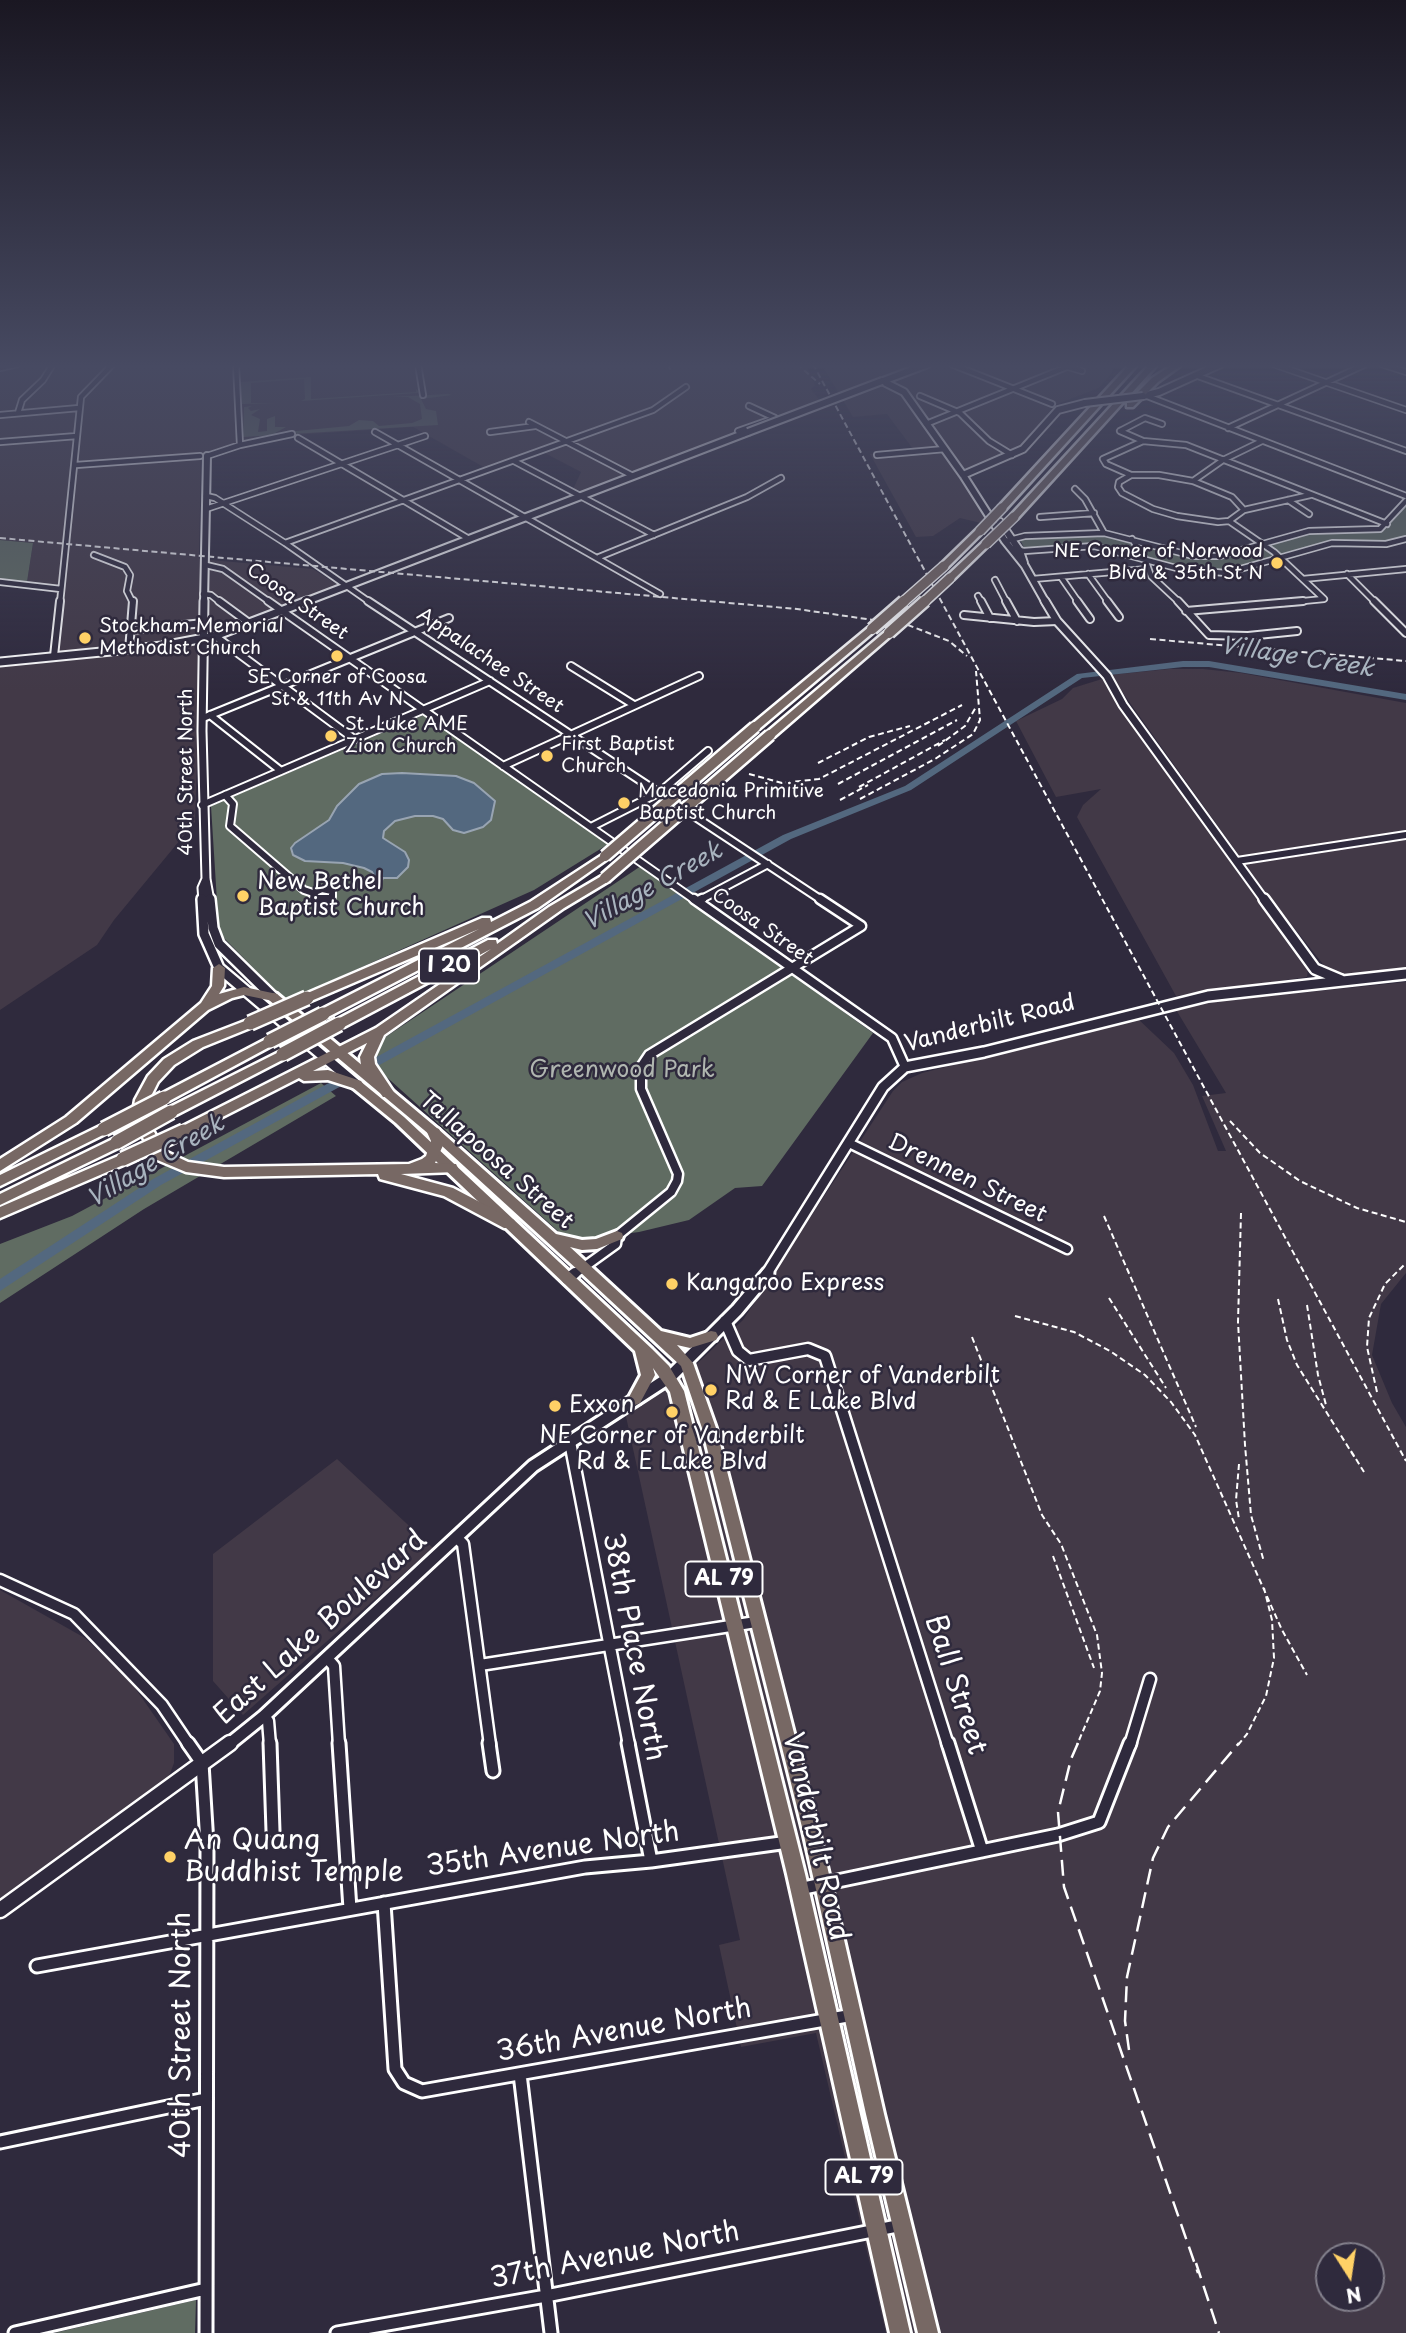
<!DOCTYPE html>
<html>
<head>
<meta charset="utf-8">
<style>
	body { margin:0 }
	#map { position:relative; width:1406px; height:2333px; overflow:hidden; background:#2f2a3d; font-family:"Playpen Sans",sans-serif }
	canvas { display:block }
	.north { position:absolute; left:1315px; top:2242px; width:70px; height:70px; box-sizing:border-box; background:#2f2a3d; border:2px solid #827f8b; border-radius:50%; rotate:168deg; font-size:19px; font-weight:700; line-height:28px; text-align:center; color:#fff }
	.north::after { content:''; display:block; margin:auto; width:24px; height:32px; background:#ffd166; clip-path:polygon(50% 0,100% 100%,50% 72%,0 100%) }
</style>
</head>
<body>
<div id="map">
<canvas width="1406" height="2333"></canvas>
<div class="north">N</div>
</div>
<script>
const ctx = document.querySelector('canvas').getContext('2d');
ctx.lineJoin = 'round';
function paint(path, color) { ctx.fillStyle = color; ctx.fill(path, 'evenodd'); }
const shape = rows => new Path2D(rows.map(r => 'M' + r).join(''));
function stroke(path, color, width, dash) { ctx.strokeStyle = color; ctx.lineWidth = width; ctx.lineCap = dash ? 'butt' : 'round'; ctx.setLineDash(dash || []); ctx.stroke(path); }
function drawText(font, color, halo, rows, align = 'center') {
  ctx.font = font + ' "Playpen Sans",sans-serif'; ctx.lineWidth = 5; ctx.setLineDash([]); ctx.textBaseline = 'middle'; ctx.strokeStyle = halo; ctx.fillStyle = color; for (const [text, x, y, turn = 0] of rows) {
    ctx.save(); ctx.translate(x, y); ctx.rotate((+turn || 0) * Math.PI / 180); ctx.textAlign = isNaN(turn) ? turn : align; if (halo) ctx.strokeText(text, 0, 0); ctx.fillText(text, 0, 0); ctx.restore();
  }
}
const built = shape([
	[0,364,806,364,815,385,811,389,821,402,569,498,581,472,539,450,487,469,413,427,265,437,201,455,199,559,313,569,338,585,201,638,195,822,114,920,97,945,0,1010,0,660,49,654,57,586,27,582,33,543,0,540],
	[821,364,1115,364,1112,373,1099,388,1055,405,1018,449,958,474,986,518,981,523,960,518,933,536,916,537,870,454,913,449,887,414,853,417],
	[1169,669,1203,669,1241,673,1406,703,1406,970,1349,977,1337,975,1326,968,1260,885,1110,675],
	[1102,679,1172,781,1308,969,1307,977,1176,996,1077,817,1083,805,1101,789,1056,797,1016,721,1062,699,1073,688],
	[1406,982,1406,1273,1381,1304,1372,1355,1392,1403,1406,1427,1406,2333,886,2333,816,2033,741,2047,719,1945,740,1940,625,1412,682,1378,743,1320,893,1091,902,1082,922,1073,1137,1018,1174,1053,1193,1085,1218,1151,1226,1151,1202,1096,1226,1093,1175,1008,1220,1001],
	[1329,2256,1371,2256,1371,2298,1329,2298],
	[337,1459,433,1548,243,1715,213,1681,213,1554],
	[0,1590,85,1638,133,1685,174,1744,174,1763,168,1779,0,1900]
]);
const green = shape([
	[311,377,311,399,416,392,416,389,419,392,417,393,301,401,305,399,304,379,251,383,251,403,276,403,242,404,240,382],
	[448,394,452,395,421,399,426,409,436,411,438,425,243,437,244,407,252,406,248,408,251,411,260,409,251,415,260,419,258,432,267,431,267,419,275,416,275,427,286,427,275,433,349,426,359,420,373,421,379,426,412,423,422,419,420,404,408,397,392,397],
	[1406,505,1406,537,1400,539,1383,543,1331,542,1223,571,1180,568,1095,545,1025,549,1019,538,1104,535,1209,559,1225,557,1311,531,1383,528],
	[0,540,33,543,27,582,0,579],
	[424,715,610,843,534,890,286,1001,219,933,211,806],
	[641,866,873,1033,762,1186,735,1188,689,1220,639,1232,569,1241,381,1072,375,1054,384,1038],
	[321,1083,336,1096,144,1209,0,1303,0,1244,72,1216],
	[196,2300,195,2333,54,2333]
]);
const water = shape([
	[402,773,456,776,474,783,495,801,491,820,483,827,464,833,453,830,443,819,433,816,415,816,395,821,384,831,383,838,405,852,409,860,408,867,397,878,383,878,380,885,372,872,364,868,343,863,305,861,293,855,291,848,295,843,329,820,337,806,359,784,382,774,402,773]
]);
const river = shape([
	[1183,661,1209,661,1406,694,1406,700,1209,667,1183,667,1082,678,911,790,791,839,161,1185,0,1291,0,1279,153,1179,783,835,905,786,1077,674,1183,661]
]);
const minorFar4 = shape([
	[236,364,240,445],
	[418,364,423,395],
	[951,364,1052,404],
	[1058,364,1082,371],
	[1273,364,1406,410],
	[1381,364,1406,372],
	[0,368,18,364],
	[1195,375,1406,451],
	[920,396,960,413,989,441,1012,455],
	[1147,396,1406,496],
	[18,413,22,400,43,380,53,364],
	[0,415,79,408],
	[529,422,633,476],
	[926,424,1074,364],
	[1228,428,1366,364],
	[1120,431,1143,441,1186,445,1387,524],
	[1120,431,1145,418,1162,424],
	[375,432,660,594],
	[490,432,535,426],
	[744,434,738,431,775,418,749,406],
	[298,438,469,539],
	[0,442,77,436],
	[877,455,945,449],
	[207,456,240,445,292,434],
	[514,461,654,535],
	[76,465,200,456],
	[1131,475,1159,475,1193,481,1232,497,1244,510,1229,521,1218,522,1177,516,1153,509,1122,493,1118,487,1119,482,1131,475],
	[1131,475,1106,464,1103,459,1143,441],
	[1193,481,1223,460,1262,441],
	[1075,489,1085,499,1104,533],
	[206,496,215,498,285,543,371,603],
	[1288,500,1309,514],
	[206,509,425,436],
	[1244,510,1310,495],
	[1040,517,1094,513],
	[1229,521,1274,552,1324,599,1283,603],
	[1132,539,1145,559,1151,576,1180,603],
	[1006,541,1025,536,1104,533,1193,556,1220,556,1309,531,1380,529,1406,501],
	[285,543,653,410,686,387],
	[1013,549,1024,551,1094,546,1180,569,1226,573,1332,543,1386,544,1406,539],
	[94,555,125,567,130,575,127,591,133,603],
	[599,557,747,497,781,478],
	[206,565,223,569,271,603],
	[1088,574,1109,603],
	[1347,574,1376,603],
	[1061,577,1079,603],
	[1033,579,1147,569],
	[1303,579,1406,569],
	[995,580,1007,603],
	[0,582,61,589],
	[203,594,211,595,221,603],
	[978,596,982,603],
	[60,603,81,397,113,364]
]);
const minorFar3 = shape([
	[219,601,249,623],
	[268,601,696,901],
	[368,601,823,901],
	[981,601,990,618],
	[1006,601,1017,621],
	[1077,601,1090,619],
	[1107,601,1119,617],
	[1178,601,1209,635,1248,636,1297,631],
	[1374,601,1406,633],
	[1186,611,1303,601],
	[964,615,1034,622,1057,621],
	[131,630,204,623],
	[215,636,354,739],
	[129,650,133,601],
	[54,656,60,601],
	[571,666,634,705],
	[210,715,281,771],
	[203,718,449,618],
	[503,766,699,676],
	[225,795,233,804,230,826,304,890,313,893],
	[202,805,490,681],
	[591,827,660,792,708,751],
	[1237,861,1406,835],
	[324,901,314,900,313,893,322,889,332,891,332,897,326,901],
	[698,901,768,864]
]);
const minorFar2 = shape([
	[314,899,329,899],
	[694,899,892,1038,905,1067],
	[698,901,702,899],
	[851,1144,1067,1249],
	[573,1275,616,1244,617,1236,671,1192,677,1181,678,1174,641,1089,641,1067,649,1055,861,926,820,899]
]);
const minorFar1 = shape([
	[567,1279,575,1273],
	[725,1321,738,1351,749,1360,808,1349,825,1356,948,1745],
	[570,1442,629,1745],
	[457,1538,463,1544,490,1745],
	[0,1580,74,1614,162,1705,189,1745],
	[327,1658,334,1666,339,1745],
	[480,1665,756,1622],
	[264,1716,268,1721,270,1745],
	[1130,1745,1150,1679]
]);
const minor = shape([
	[188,1743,202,1763,207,1844,206,2333],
	[270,1743,273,1831],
	[339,1743,350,1909],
	[489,1743,493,1771],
	[628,1743,651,1861],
	[948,1743,982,1851],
	[799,1889,1058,1835,1099,1822,1130,1743],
	[384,1903,395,2069,404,2083,422,2091,853,2015],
	[37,1966,585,1867,651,1861,788,1842],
	[520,2074,551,2333],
	[0,2142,206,2099],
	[15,2333,206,2289],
	[337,2333,546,2296,902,2225]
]);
const tertiaryFar4 = shape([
	[882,381,904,392,963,475,1005,541,1025,566,1046,603],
	[883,381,928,364],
	[1143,396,1159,392,1221,364],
	[963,475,1023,449,1058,410,1085,403],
	[1000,522,1020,551,1024,563],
	[204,603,207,456],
	[302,603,748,432]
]);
const tertiaryFar3 = shape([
	[204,601,202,731,206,879,210,901],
	[1045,601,1057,621,1107,676,1123,705,1265,901],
	[0,662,162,646,215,636,307,601],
	[203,901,202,888,206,879]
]);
const tertiaryFar2 = shape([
	[202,899,204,934,219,968,356,1084],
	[210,899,213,928,219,944,273,997],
	[1264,899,1315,969,1341,980],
	[766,1275,883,1087,905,1067,984,1052,1208,996,1406,974]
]);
const tertiaryFar1 = shape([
	[228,1745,264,1716,533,1466,670,1377,737,1310,768,1273]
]);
const tertiary = shape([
	[0,1910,230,1743]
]);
const primary = shape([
	[273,993,277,994,438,1129,556,1234,582,1240,596,1239,617,1231,622,1233,623,1236,622,1239,597,1249,582,1250,570,1247,661,1331,690,1338,711,1331,716,1332,718,1336,716,1340,690,1348,677,1345,693,1363,716,1428,819,1831,884,2114,938,2333,918,2333,866,2114,803,1831,702,1428,681,1366,579,1271,430,1135,269,1000,267,997,273,993],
	[356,1080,360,1081,404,1117,652,1349,669,1366,684,1391,805,1874,910,2333,890,2333,787,1874,670,1392,653,1368,655,1375,640,1403,635,1405,630,1403,628,1399,641,1375,635,1351,396,1123,352,1087,350,1084,352,1081,356,1080]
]);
const motorway = shape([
	[1130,364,1138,364,1005,510,999,510,999,506,1130,364],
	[1150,364,1158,364,1017,519,1011,519,1011,515,1150,364],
	[1174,364,1183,364,1158,382,1133,407,1127,407,1127,403,1152,378,1174,364],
	[977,529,984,531,947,568,941,568,941,564,977,529],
	[983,542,990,544,953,580,947,580,947,576,983,542],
	[869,627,877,629,759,729,751,729,751,725,869,627],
	[886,631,894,633,774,737,766,737,766,733,886,631],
	[605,853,611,856,609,858,538,908,328,1017,323,1018,317,1014,318,1011,479,929,311,1001,307,1002,301,998,303,995,482,918,490,918,491,922,530,902,605,853],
	[605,874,611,878,609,881,564,908,384,1035,374,1057,375,1064,395,1094,393,1097,383,1097,361,1065,360,1057,367,1043,313,1071,328,1070,361,1081,363,1084,361,1087,356,1089,328,1080,304,1081,299,1078,189,1134,179,1134,177,1131,179,1128,376,1028,491,949,344,1027,334,1027,333,1024,334,1021,488,940,496,940,497,944,549,907,605,874],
	[219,964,225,968,224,986,219,994,244,987,277,994,279,997,273,1001,244,995,232,998,208,1010,76,1123,0,1171,0,1159,66,1117,201,1003,212,986,213,968,219,964],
	[250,1019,256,1023,255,1026,203,1047,174,1065,158,1082,149,1100,146,1118,165,1151,188,1162,224,1167,409,1164,422,1159,426,1156,431,1141,427,1132,434,1127,439,1129,445,1141,435,1163,456,1164,458,1168,456,1172,401,1174,453,1188,514,1220,516,1224,514,1228,504,1228,444,1196,380,1179,378,1174,224,1177,186,1172,155,1159,132,1118,135,1100,148,1076,164,1059,193,1041,250,1019],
	[270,1037,275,1038,276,1041,275,1044,169,1101,164,1103,157,1098,159,1095,270,1037],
	[283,1050,290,1054,288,1057,176,1115,171,1117,164,1112,166,1109,283,1050],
	[104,1124,109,1126,111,1129,109,1132,0,1186,0,1175,104,1124],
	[117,1137,124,1142,122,1146,0,1205,0,1194,117,1137],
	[123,1154,130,1159,128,1163,0,1218,0,1207,123,1154]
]);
const railFar1 = shape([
	[668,364,671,372],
	[797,364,820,384],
	[813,364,1406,1461],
	[0,538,797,609,908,625,949,641,967,656],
	[1150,639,1406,661],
	[938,746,965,726,976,707],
	[818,763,869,737,910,726],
	[749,774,782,783,819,779,962,705],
	[838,784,957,720],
	[859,787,945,740],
	[860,799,935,759,973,734,980,720,976,671],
	[840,800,868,785],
	[1230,1121,1260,1153,1300,1181,1357,1208,1406,1222],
	[1241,1213,1238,1322,1245,1445,1251,1515,1264,1562],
	[1104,1216,1196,1427],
	[1109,1298,1166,1388],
	[1278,1299,1287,1340,1297,1365,1355,1458],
	[1307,1305,1318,1375,1326,1405],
	[1015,1316,1074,1332,1110,1351,1145,1375,1171,1402,1195,1435,1282,1630,1307,1675],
	[972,1337,1042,1515,1061,1544,1097,1635,1102,1673,1100,1691,1077,1745],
	[1377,1392,1367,1347,1369,1318,1385,1284,1406,1263],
	[1351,1451,1364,1472],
	[1239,1464,1236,1500,1239,1519],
	[1053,1556,1094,1668],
	[1238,1745,1247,1734,1266,1696,1274,1658,1272,1620,1264,1588]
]);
const rail = shape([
	[1078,1743,1071,1759,1058,1812,1064,1887,1198,2273],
	[1129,2050,1125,2021,1127,1977,1153,1858,1168,1827,1239,1743],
	[1196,2263,1219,2333]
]);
const tertiaryBridge = shape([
	[1085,403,1143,396],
	[748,432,882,381]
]);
const motorwayBridgeFar2 = shape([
	[980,531,1002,508],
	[986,544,1014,517],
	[902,603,944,566],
	[923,603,950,578]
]);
const motorwayBridgeFar1 = shape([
	[872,629,904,601],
	[889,633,925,601],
	[605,856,755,727],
	[605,878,770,735]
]);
const motorwayBridge = shape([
	[250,1023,307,998],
	[270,1041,323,1014],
	[283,1054,339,1024],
	[104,1129,164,1098],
	[117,1142,171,1112],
	[123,1159,184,1131]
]);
const markers = [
	[1277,563,7,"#ffd166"],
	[85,638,7,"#ffd166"],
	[337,656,7,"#ffd166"],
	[331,736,7,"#ffd166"],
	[547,756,7,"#ffd166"],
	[624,803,7,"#ffd166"],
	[243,896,7,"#ffd166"],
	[672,1284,7,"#ffd166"],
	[711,1390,7,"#ffd166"],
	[555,1406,7,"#ffd166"],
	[672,1412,7,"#ffd166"],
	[170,1857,7,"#ffd166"]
];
const farPoinames = [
	["NE Corner of Norwood",1263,552,"right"],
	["Blvd & 35th St N",1263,574,"right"],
	["Stockham Memorial",99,627],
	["Methodist Church",99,649],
	["SE Corner of Coosa",337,678,"center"],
	["St & 11th Av N",337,700,"center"],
	["St. Luke AME",345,725],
	["Zion Church",345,747],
	["First Baptist",561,745],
	["Church",561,767],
	["Macedonia Primitive",638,792],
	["Baptist Church",638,814]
];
const farStreetnames = [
	["Coosa Street",297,602,35],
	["Appalachee Street",490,661,34],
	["40th Street North",187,772,-90],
	["Coosa Street",762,927,35]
];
const shields = [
	[449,966,60],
	[724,1579,77],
	[864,2177,77]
];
const shieldNames = [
	["I 20",449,966],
	["AL 79",724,1579],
	["AL 79",864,2177]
];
const poiNames = [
	["New Bethel",257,883],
	["Baptist Church",257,909],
	["Kangaroo Express",686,1284],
	["NW Corner of Vanderbilt",725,1377],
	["Rd & E Lake Blvd",725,1403],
	["Exxon",569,1406],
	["NE Corner of Vanderbilt",672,1437,"center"],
	["Rd & E Lake Blvd",672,1463,"center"]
];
const streetNames = [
	["Vanderbilt Road",990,1024,-14],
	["Tallapoosa Street",496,1161,41],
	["Drennen Street",967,1179,26]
];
const parkNames = [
	["Greenwood Park",622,1071]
];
const waterNames = [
	["Village Creek",1297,658,9],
	["Village Creek",653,887,-29],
	["Village Creek",156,1162,-31]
];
const nearStreetnames = [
	["East Lake Boulevard",321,1628,-42],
	["38th Place North",633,1647,79],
	["Ball Street",955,1685,72],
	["Vanderbilt Road",815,1837,77],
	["35th Avenue North",553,1850,-8],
	["36th Avenue North",624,2031,-10],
	["40th Street North",182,2035,-90],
	["37th Avenue North",615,2256,-11]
];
const nearPoinames = [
	["An Quang",184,1841],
	["Buddhist Temple",184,1873]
];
paint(built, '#423947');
paint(green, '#606c62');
paint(water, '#53687f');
stroke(water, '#98a4b2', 2);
paint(river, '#53687f');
stroke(minorFar4, '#fff', 8);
stroke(minorFar3, '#fff', 10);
stroke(minorFar2, '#fff', 13);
stroke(minorFar1, '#fff', 15);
stroke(minor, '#fff', 17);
stroke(tertiaryFar4, '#fff', 10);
stroke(tertiaryFar3, '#fff', 11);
stroke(tertiaryFar2, '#fff', 14);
stroke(tertiaryFar1, '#fff', 17);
stroke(tertiary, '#fff', 19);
stroke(primary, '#fff', 6);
stroke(motorway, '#fff', 5);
stroke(minorFar4, '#2f2a3d', 4.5);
stroke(minorFar3, '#2f2a3d', 6);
stroke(minorFar2, '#2f2a3d', 8);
stroke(minorFar1, '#2f2a3d', 10);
stroke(minor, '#2f2a3d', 11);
stroke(tertiaryFar4, '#2f2a3d', 6);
stroke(tertiaryFar3, '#2f2a3d', 7);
stroke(tertiaryFar2, '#2f2a3d', 9);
stroke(tertiaryFar1, '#2f2a3d', 11);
stroke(tertiary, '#2f2a3d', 14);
paint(primary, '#776864');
paint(motorway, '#776864');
stroke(railFar1, '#fff', 2, [6, 3.5]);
stroke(rail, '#fff', 2.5, [16, 8]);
stroke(tertiaryBridge, '#fff', 10, []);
stroke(motorwayBridgeFar2, '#fff', 12, []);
stroke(motorwayBridgeFar1, '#fff', 15, []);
stroke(motorwayBridge, '#fff', 18, []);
stroke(tertiaryBridge, '#2f2a3d', 6);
stroke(motorwayBridgeFar2, '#776864', 9);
stroke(motorwayBridgeFar1, '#776864', 10);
stroke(motorwayBridge, '#776864', 13);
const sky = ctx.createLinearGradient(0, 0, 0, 691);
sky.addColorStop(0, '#1a1722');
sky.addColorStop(0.53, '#474a62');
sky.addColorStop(1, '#474a6200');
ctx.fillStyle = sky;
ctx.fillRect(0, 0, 1406, 691);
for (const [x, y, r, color] of markers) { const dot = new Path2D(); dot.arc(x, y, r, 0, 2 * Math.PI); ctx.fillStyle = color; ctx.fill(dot); stroke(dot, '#2f2a3d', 2.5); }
drawText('19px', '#fff', '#2f2a3d', farPoinames, 'left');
drawText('19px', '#fff', '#2f2a3d', farStreetnames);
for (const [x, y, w] of shields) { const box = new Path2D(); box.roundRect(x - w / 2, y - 17.5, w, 35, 5); ctx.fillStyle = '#2f2a3d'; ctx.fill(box); stroke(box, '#fff', 2); }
drawText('bold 21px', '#fff', null, shieldNames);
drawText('23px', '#fff', '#2f2a3d', poiNames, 'left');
drawText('23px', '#fff', '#2f2a3d', streetNames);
drawText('23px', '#b0b6b0', '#2f2a3d', parkNames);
drawText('italic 24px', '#a9b4bf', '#2f2a3d', waterNames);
drawText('28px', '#fff', '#2f2a3d', nearStreetnames);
drawText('28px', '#fff', '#2f2a3d', nearPoinames, 'left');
</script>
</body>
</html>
